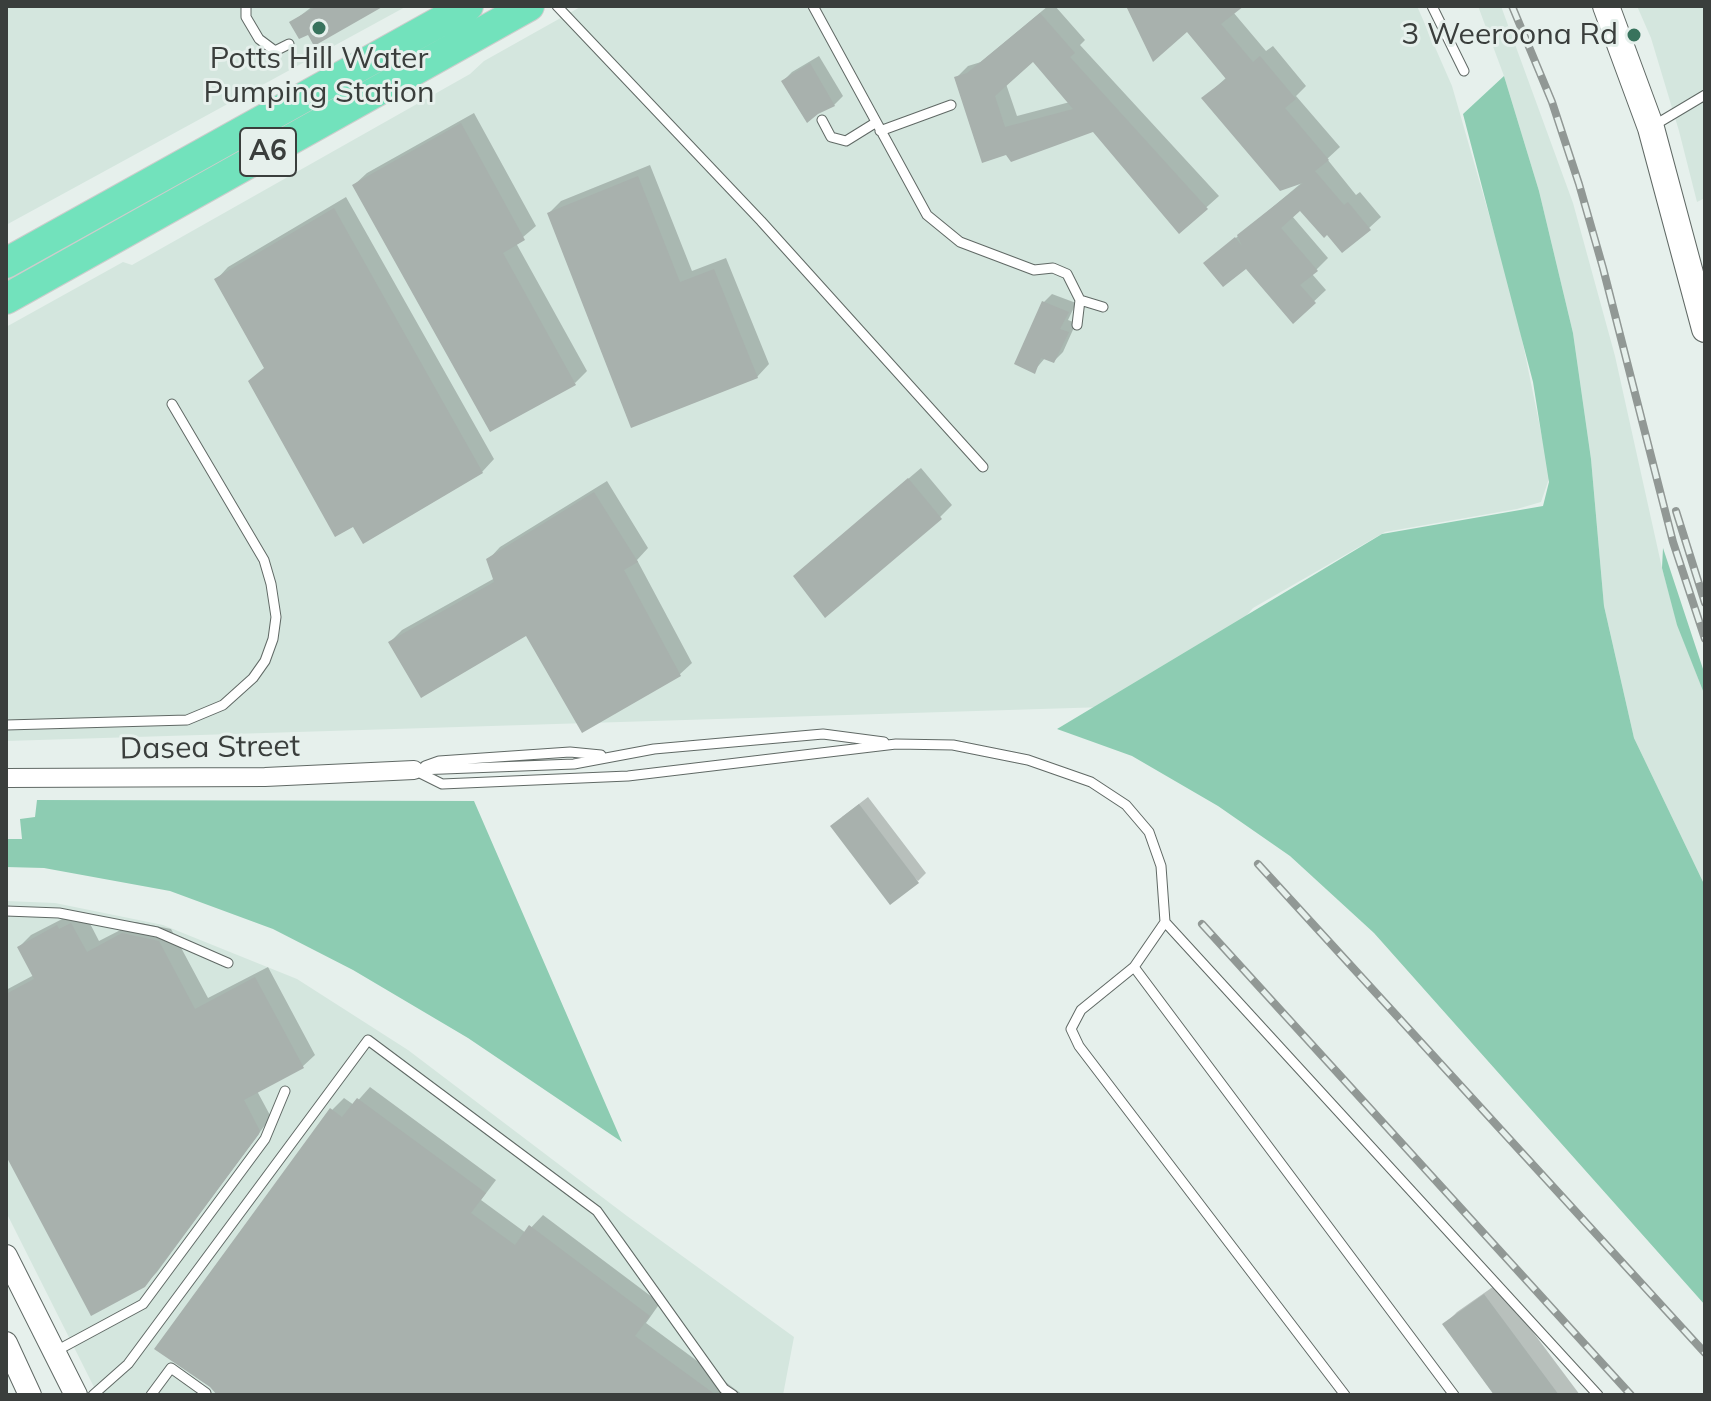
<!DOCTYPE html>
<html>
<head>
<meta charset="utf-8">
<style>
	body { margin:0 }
	#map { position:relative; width:1711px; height:1401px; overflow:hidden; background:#e6f0ec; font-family:Mulish,sans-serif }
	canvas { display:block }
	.frame { position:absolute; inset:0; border:8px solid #3a3e3c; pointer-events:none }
</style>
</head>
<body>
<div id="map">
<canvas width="1711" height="1401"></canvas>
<div class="frame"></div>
</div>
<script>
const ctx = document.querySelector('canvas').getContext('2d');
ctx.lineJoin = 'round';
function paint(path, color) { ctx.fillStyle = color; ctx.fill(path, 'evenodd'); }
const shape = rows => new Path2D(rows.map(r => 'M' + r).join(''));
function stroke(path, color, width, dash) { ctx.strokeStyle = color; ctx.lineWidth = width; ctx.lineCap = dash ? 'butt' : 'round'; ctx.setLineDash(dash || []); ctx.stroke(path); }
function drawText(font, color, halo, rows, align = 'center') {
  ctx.font = font + ' Mulish,sans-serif'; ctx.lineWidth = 6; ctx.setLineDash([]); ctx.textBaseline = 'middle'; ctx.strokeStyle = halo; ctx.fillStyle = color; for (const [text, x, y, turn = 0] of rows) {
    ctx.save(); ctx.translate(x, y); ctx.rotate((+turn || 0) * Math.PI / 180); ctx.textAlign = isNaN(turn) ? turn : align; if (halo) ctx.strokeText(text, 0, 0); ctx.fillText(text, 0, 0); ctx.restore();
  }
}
const built = shape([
	[6,6,407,6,6,225],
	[582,6,1417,6,1452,86,1515,305,1550,476,1541,502,1517,509,1385,532,1253,608,1170,705,6,741,6,327,123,262,132,265,470,74,484,61],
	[1478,6,1501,6,1573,203,1615,356,1662,568,1677,623,1705,696,1705,886,1634,738,1604,606,1591,459,1573,333,1539,191,1504,76],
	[1637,6,1705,6,1705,198,1697,202,1679,131,1651,38],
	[6,901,55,903,163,925,297,979,408,1050,627,1216,794,1337,783,1395,98,1395,6,1212]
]);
const green = shape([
	[1504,76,1539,191,1573,333,1591,459,1604,606,1634,738,1705,886,1705,1305,1374,933,1290,856,1218,806,1132,756,1057,729,1382,534,1543,506,1549,482,1533,382,1463,114],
	[1663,548,1705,675,1705,696,1677,625,1662,568],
	[37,800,474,801,622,1142,468,1038,353,970,273,929,170,891,44,868,6,867,6,839,22,839,20,819,35,817]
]);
const shadow = shape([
	[313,6,378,6,308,32,292,22],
	[1048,6,1055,6,1085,40,1080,45,1219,196,1180,231,1093,130,1011,160,956,78,968,66,981,62],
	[1033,59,1070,102,1017,116,1006,84],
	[1147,6,1241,6,1233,12,1266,51,1273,46,1306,86,1296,96,1340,147,1327,159,1356,195,1360,192,1381,217,1369,228,1328,232,1300,208,1292,216,1328,258,1312,274,1326,290,1293,321,1246,266,1206,263,1305,180,1204,98,1227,77,1187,30],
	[819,56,843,96,834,105,817,112,783,81,792,72],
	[474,113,536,226,516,243,587,371,575,383,354,185,367,173],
	[650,165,692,271,726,258,769,364,757,377,549,213,561,201],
	[346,197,494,459,482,472,266,367,216,280,228,267],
	[1052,294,1076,303,1068,320,1076,323,1063,352,1054,361,1045,358,1034,371,1044,302],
	[921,468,952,505,940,517,808,564],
	[607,481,648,548,637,560,692,663,679,675,527,633,390,642,402,630,495,578,488,560,500,547],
	[868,797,926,873,918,881,842,817],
	[84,912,99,941,136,922,171,929,208,998,268,967,315,1055,302,1067,257,1091,271,1117,157,1272,144,1285,6,1152,6,990,34,975,19,947,31,935,70,915,72,919],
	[370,1087,496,1180,481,1200,526,1233,543,1215,660,1303,646,1323,743,1395,221,1395,332,1110,344,1098,354,1105],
	[1497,1284,1580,1395,1496,1395,1445,1324,1457,1312]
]);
const building = shape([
	[317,6,384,6,314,46,308,35,299,39,289,22],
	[1126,6,1244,6,1221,24,1253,62,1260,56,1296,99,1285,108,1329,160,1315,171,1344,205,1348,202,1371,230,1342,253,1327,235,1324,238,1300,211,1281,228,1318,271,1300,285,1316,303,1293,324,1246,269,1223,287,1203,263,1235,237,1242,246,1237,235,1303,183,1280,191,1201,98,1226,79,1187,32,1153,62],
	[1040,13,1075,53,1070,57,1208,209,1179,234,1093,132,1011,162,1006,155,982,163,954,77,967,73],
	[1033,62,1073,109,1005,127,995,96],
	[810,63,835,106,818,114,807,123,781,81],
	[461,123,525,240,503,253,576,385,490,432,352,185],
	[638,176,680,282,714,269,758,378,631,428,547,213],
	[334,208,483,473,363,544,353,527,335,537,248,381,264,368,214,279],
	[1042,301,1069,312,1060,329,1069,332,1054,363,1041,358,1035,374,1014,364],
	[908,478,942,519,825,618,793,576],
	[594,492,638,562,624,570,681,676,582,733,526,636,421,698,388,642,494,582,486,559],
	[859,804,919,883,890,905,830,826],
	[71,923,87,952,122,933,159,941,195,1009,255,977,304,1068,244,1100,260,1131,259,1134,145,1287,91,1316,6,1156,6,994,34,979,17,947,57,925,59,929],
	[357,1098,486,1193,471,1213,515,1245,529,1225,650,1316,635,1336,716,1395,217,1395,210,1387,154,1349,330,1108,342,1117],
	[1484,1294,1559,1395,1494,1395,1442,1324]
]);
const service = shape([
	[246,6,246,17,259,39,275,51,289,44],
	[557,6,761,221,983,467],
	[813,6,927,215,960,242,1034,270,1053,268,1067,274,1080,300,1103,307],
	[1432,6,1464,71],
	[822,120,831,137,846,141,875,123],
	[1653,126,1705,95],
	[880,131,951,105],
	[1077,325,1080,300],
	[6,725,187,720,223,705,253,678,265,661,273,639,276,617,271,584,264,560,172,404],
	[425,766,439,761,570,752,601,755],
	[414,770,442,784,628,776,896,744,953,745,1028,760,1091,782,1126,805,1149,832,1161,866,1165,922,1598,1395],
	[418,770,574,764,654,749,823,734,884,742],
	[6,911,59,913,157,932,228,963],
	[1165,922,1134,967,1454,1395],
	[1134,967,1081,1010,1071,1029,1079,1046,1345,1395],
	[56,1351,143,1304,265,1139,285,1091],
	[93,1395,128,1364,368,1040,597,1211,724,1389,733,1395],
	[151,1395,171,1368,206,1393,204,1395]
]);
const minor = shape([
	[6,778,265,777,414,770]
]);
const tertiary = shape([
	[6,1256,76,1395],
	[6,1343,30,1395]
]);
const secondary = shape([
	[1606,6,1651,128,1705,329]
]);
const trunk = shape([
	[6,263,468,6],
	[6,299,529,6]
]);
const rail = shape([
	[1512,6,1552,102,1579,184,1603,268,1673,542,1705,639],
	[1676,511,1705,603],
	[1258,864,1705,1353],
	[1202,924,1631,1395]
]);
const markers = [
	[319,28,8,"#38735d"],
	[1634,35,8,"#38735d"]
];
const shields = [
	[268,152,56]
];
const shieldNames = [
	["A6",268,152]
];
const poiNames = [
	["3 Weeroona Rd",1618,35],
	["Potts Hill Water",319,59,"center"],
	["Pumping Station",319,93,"center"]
];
const streetNames = [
	["Dasea Street",210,748,-1]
];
paint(built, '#d4e6de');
paint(green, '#8dccb2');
paint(shadow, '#0003');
paint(building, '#a8b1ad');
stroke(service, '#606965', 11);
stroke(minor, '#606965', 20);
stroke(tertiary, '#606965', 24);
stroke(secondary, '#606965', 28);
stroke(trunk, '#cccdcc', 32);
stroke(service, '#fff', 9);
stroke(minor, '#fff', 18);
stroke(tertiary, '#fff', 22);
stroke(secondary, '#fff', 26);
stroke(trunk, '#72e2bc', 30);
stroke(rail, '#919895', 8);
stroke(rail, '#e6f0ec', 5, [15]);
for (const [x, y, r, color] of markers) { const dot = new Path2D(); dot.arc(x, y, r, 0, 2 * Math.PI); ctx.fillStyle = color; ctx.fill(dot); stroke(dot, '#e6f0ec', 3); }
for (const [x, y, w] of shields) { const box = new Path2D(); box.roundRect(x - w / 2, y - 24, w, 48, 6); ctx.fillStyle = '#e6f0ec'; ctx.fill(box); stroke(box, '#3a3e3c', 2); }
drawText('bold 28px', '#3a3e3c', null, shieldNames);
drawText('30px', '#3a3e3c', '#e6f0ec', poiNames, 'right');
drawText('30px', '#3a3e3c', '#e6f0ec', streetNames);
</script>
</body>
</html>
